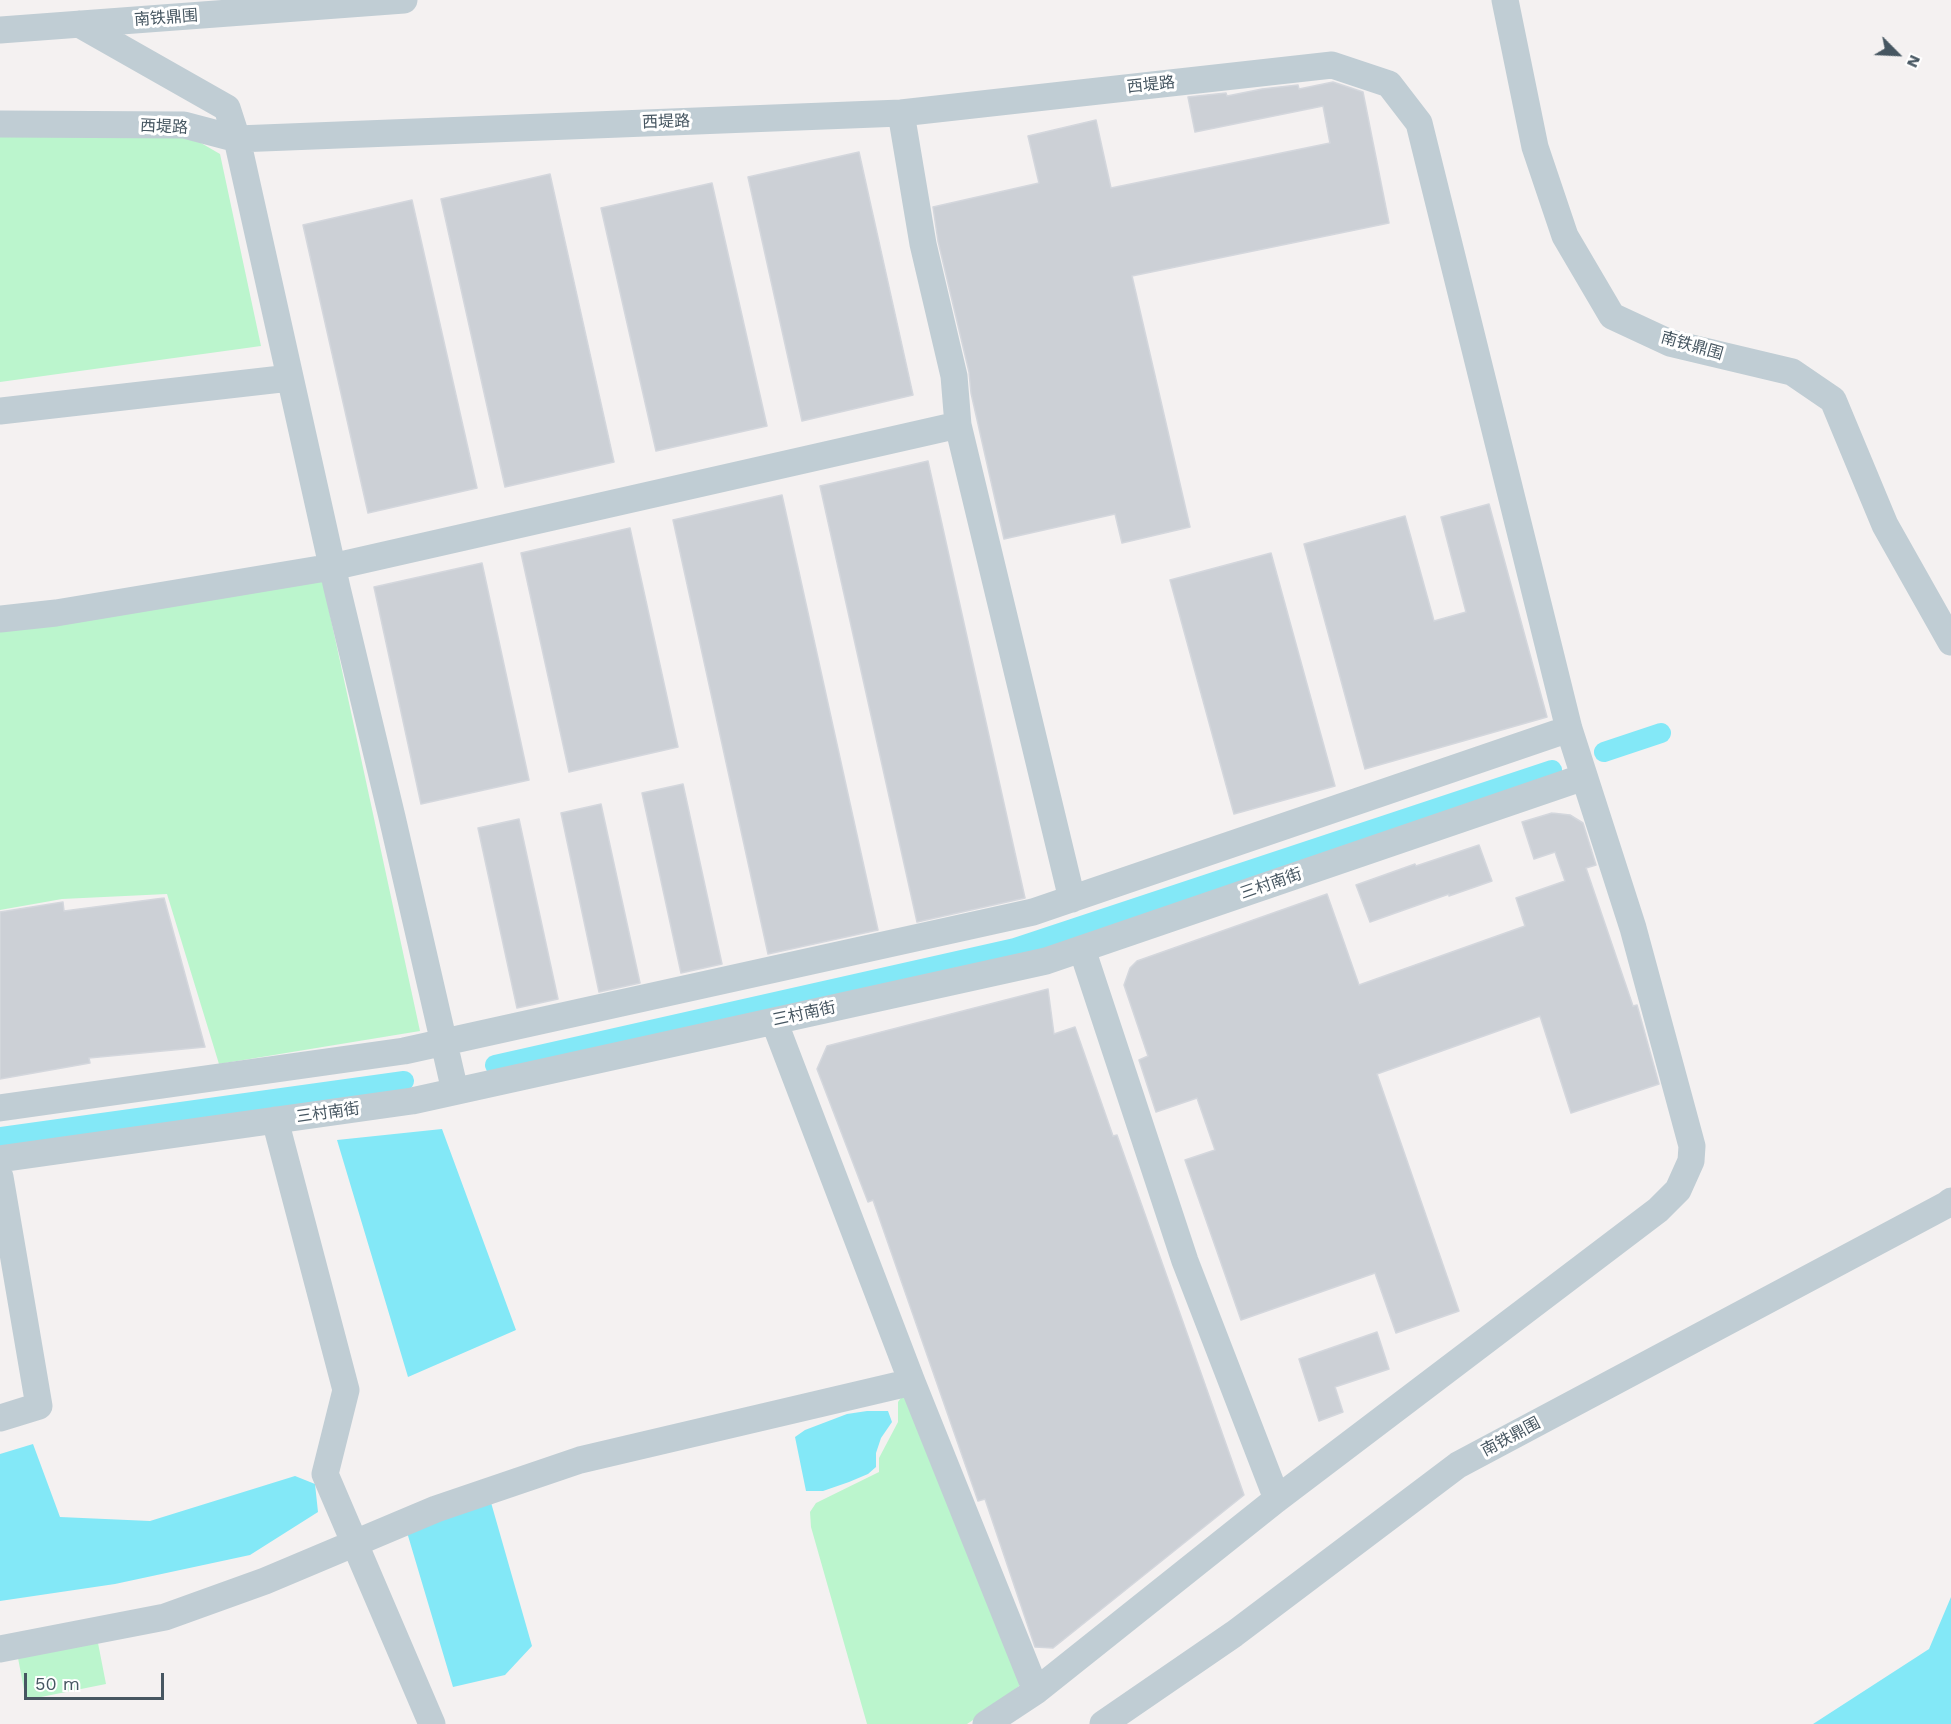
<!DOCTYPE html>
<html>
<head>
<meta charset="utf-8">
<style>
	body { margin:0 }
	#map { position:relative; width:1951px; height:1724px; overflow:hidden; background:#f4f1f1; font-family:"Work Sans",sans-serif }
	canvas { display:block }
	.north { position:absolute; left:1867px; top:24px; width:60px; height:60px; -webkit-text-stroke:4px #fff; paint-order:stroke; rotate:114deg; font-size:16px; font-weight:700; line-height:24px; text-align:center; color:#465661 }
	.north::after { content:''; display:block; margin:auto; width:21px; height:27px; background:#465661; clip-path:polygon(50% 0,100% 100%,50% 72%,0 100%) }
	.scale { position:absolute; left:24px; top:1673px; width:140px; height:27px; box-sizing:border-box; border:3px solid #465661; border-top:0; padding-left:8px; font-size:18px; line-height:21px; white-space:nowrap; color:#465661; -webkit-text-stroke:4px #fff; paint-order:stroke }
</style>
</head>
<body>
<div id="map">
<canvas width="1951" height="1724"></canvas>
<div class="north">N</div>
<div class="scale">50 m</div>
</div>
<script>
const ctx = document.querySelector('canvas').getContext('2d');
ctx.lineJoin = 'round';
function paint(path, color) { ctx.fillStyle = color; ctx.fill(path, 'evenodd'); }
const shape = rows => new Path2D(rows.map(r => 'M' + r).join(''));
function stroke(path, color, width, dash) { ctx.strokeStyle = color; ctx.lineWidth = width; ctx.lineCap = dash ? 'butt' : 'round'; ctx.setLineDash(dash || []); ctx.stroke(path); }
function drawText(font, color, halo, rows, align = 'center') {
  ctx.font = font + ' "Work Sans","Noto Sans SC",sans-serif'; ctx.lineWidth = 6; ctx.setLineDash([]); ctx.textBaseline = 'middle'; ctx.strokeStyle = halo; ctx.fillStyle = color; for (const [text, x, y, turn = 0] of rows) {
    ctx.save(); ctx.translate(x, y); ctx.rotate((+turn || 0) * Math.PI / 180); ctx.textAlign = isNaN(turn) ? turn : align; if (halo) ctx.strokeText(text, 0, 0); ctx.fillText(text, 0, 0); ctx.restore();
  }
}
const green = shape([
	[182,132,220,154,261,346,0,382,0,134],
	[322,578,420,1031,219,1064,167,894,62,899,0,910,0,628],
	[907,1389,1022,1680,1019,1686,996,1705,967,1724,867,1724,811,1527,810,1512,816,1503,879,1472,879,1458,898,1422,898,1402],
	[98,1643,106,1684,26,1700,18,1658]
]);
const water = shape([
	[442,1129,516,1330,408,1377,337,1140],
	[867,1411,888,1411,892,1422,881,1438,876,1453,876,1467,868,1474,849,1482,823,1491,806,1491,795,1437,805,1430,847,1414],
	[33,1444,60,1517,150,1521,295,1476,315,1484,318,1512,250,1555,115,1584,0,1601,0,1454],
	[488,1492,532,1646,505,1675,453,1687,406,1529],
	[1951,1597,1951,1724,1813,1724,1929,1649]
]);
const canal = shape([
	[1604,752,1661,733],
	[495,1065,1015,948,1552,770],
	[0,1137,404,1081]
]);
const building = shape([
	[1333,82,1363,92,1389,223,1132,276,1190,527,1122,543,1115,514,1004,539,971,393,969,372,938,241,933,207,1039,183,1028,136,1096,120,1111,188,1330,143,1323,106,1195,132,1188,97,1226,93,1227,96,1262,89,1298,85,1299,89,1333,82],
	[859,152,913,395,802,421,748,177,859,152],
	[550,174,614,462,505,487,441,199,550,174],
	[712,183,767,426,656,451,601,208,712,183],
	[412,200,477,488,368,513,303,225,412,200],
	[928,461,1025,898,917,922,820,486,928,461],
	[782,495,878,930,768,954,673,520,782,495],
	[1489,504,1547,717,1365,769,1304,544,1405,516,1434,621,1466,612,1441,517,1489,504],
	[630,528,678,747,569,772,521,553,630,528],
	[1271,553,1335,786,1234,814,1170,580,1271,553],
	[482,563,529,780,421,804,374,587,482,563],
	[683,784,722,964,681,973,642,793,683,784],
	[601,804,640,983,599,992,561,813,601,804],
	[1552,813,1570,815,1583,823,1596,865,1586,868,1633,1006,1637,1005,1659,1084,1571,1113,1540,1016,1377,1074,1459,1311,1396,1333,1375,1273,1241,1320,1185,1160,1215,1150,1197,1098,1156,1112,1139,1060,1148,1056,1124,985,1130,968,1137,961,1327,894,1359,985,1525,926,1516,898,1565,881,1555,852,1534,859,1522,822,1552,813],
	[519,819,558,999,517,1008,478,828,519,819],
	[1479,845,1492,881,1449,896,1449,894,1370,922,1356,885,1415,864,1416,866,1479,845],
	[164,898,205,1047,89,1058,90,1063,0,1079,0,912,63,902,64,911,164,898],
	[1048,989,1054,1034,1075,1027,1113,1136,1117,1135,1244,1495,1053,1648,1035,1647,985,1499,978,1501,873,1200,868,1202,817,1069,827,1046,1048,989],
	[1377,1332,1389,1369,1335,1387,1343,1412,1319,1421,1299,1359,1377,1332]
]);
const minor = shape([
	[1505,0,1535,147,1565,236,1612,316,1670,343,1792,372,1833,400,1885,525,1951,642],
	[79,24,227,108,237,139,337,588,392,817,455,1091],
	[0,30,404,0],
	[901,113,923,244,954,376,958,425,1072,899],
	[0,124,184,125,237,139,901,113,1332,65,1389,84,1419,123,1569,729,1633,928,1692,1146,1691,1161,1678,1190,1658,1210,1277,1499,1036,1691,986,1724],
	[0,411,290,378],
	[0,619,56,613,332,567,958,425],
	[1082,949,1185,1261,1277,1499],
	[774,1021,912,1382,1036,1691],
	[0,1108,404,1051,1033,912,1569,729],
	[275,1120,346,1390,325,1474,432,1724],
	[0,1159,412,1101,1046,961,1584,777],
	[0,1177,39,1406,0,1418],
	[0,1649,165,1617,265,1581,436,1509,580,1460,912,1382],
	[1103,1724,1234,1634,1458,1465,1946,1205,1951,1201]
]);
const streetNames = [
	["南铁鼎围",166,18,-4],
	["西堤路",1151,85,-6],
	["西堤路",666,122,-2],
	["西堤路",164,127,3],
	["南铁鼎围",1692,346,16],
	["三村南街",1271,884,-19],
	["三村南街",804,1014,-12],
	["三村南街",328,1113,-8],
	["南铁鼎围",1511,1437,-28]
];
paint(green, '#bbf5cd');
paint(water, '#83e8f7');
stroke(canal, '#83e8f7', 20);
paint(building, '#ccd0d6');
stroke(building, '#d4d7dd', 1.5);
stroke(minor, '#c0cdd4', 27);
drawText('16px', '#465661', '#fff', streetNames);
</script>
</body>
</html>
